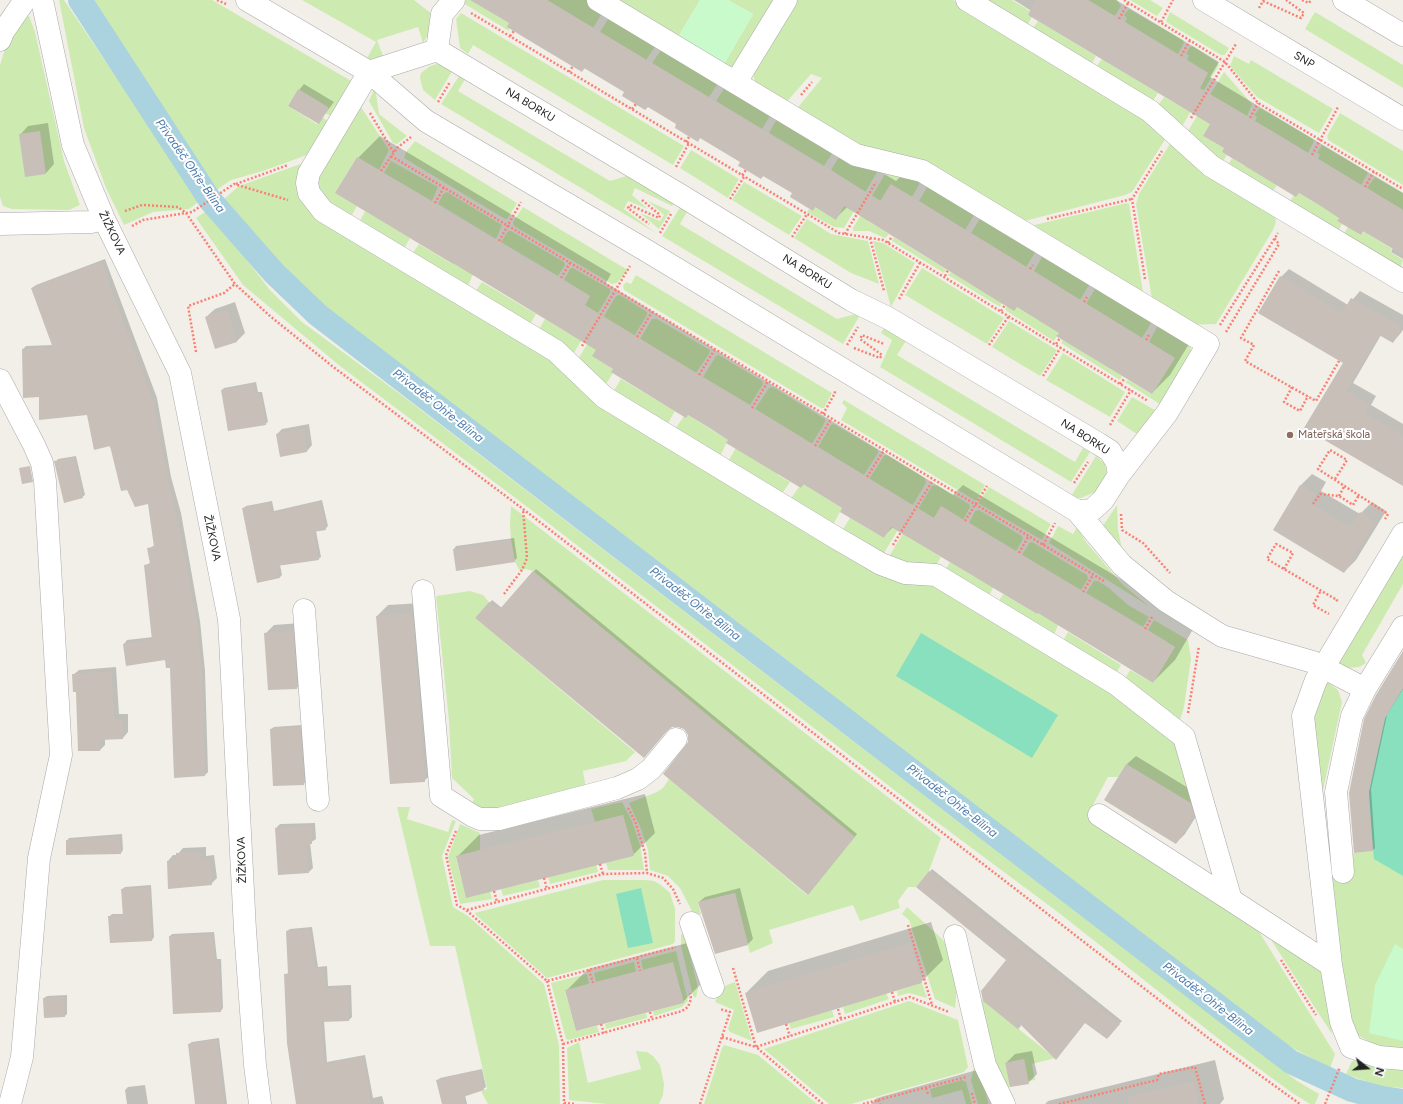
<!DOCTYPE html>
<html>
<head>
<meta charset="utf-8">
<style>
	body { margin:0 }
	#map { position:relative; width:1403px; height:1104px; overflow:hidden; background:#f2efe9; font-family:Figtree,sans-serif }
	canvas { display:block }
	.north { position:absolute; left:1347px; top:1048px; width:40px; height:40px; -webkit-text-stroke:3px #fff; paint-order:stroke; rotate:107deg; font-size:11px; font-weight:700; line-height:16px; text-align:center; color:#222 }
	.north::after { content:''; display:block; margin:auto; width:14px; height:18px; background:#222; clip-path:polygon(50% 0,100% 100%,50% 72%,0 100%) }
</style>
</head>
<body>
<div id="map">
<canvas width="1403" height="1104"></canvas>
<div class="north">N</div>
</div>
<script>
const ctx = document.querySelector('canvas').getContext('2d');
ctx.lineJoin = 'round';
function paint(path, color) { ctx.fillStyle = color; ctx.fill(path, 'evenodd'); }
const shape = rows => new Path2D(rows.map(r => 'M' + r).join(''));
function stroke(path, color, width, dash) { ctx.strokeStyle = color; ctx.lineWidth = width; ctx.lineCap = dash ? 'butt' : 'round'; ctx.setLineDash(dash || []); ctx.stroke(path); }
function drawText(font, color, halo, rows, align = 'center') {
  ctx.font = font + ' Figtree,sans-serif'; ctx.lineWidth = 4; ctx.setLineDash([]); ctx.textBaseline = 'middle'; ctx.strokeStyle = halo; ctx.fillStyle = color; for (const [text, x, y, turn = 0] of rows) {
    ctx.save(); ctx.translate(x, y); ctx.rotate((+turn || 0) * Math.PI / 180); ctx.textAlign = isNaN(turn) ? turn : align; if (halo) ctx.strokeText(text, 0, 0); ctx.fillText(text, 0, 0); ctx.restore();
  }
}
const grass = shape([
	[59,0,64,0,200,201,189,209,153,212,124,225,106,188,84,128],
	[88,0,212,0,353,82,334,118,325,113,328,107,298,89,288,106,317,124,322,117,331,123,315,152,263,171,231,180,215,191],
	[302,0,414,0,432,14,430,32,423,43,418,27,377,40,383,56,377,60,370,59,367,58,376,42],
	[461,0,495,0,489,11,509,23,509,31,460,1],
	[547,0,588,0,604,10,593,28],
	[610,0,700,0,677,39],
	[728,0,779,0,733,67,723,66,753,14],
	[793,0,953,0,1165,131,1166,138,1132,192,1125,195,1017,223,860,151,795,111,822,78,811,74,784,105,762,92,754,79,753,70],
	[983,0,1012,0,1030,11,1028,15,1032,17,1026,27],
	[1088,0,1117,0,1121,6,1115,16],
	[1130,0,1150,0,1163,8,1157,16],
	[1129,9,1183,40,1184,43,1178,54,1125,22,1127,18,1124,15],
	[1170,12,1229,48,1225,55,1221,55,1168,23,1166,21],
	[1315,12,1403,65,1403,88,1305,29],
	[461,13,684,146,673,165,473,45,468,54,460,48,456,19],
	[611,14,658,42,646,60,600,32],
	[29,16,35,32,64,161,80,205,69,210,12,209,3,206,0,197,0,65,7,42,22,18],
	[1038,21,1096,56,1091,65,1031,31],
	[664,46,721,79,709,97,652,63],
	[1193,46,1217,62,1219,65,1181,128,1157,107,1164,97,1187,110,1208,73,1187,60,1189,55,1186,54,1190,47],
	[1234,56,1249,64,1251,60,1333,109,1319,133,1257,97,1230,66],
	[1102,59,1158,93,1151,104,1096,67],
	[437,64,454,68,435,100,423,90,420,78,421,73,430,66],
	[1224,72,1252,104,1247,116,1223,102,1203,136,1224,148,1222,152,1227,155,1221,164,1186,134],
	[461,73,467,76,458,91,610,181,630,175,674,202,672,206,635,188,632,195,648,209,628,201,624,209,656,233,441,104],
	[727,84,773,111,762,129,716,101],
	[375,87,379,114,407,136,397,144,393,143,369,101],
	[359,104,389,150,379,170,357,157,335,193,357,206,351,217,320,197,315,182],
	[1260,108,1313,139,1314,141,1308,153,1255,121,1257,117,1254,115],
	[1340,113,1403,151,1403,185,1328,140,1327,136],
	[779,115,835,149,824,166,769,133],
	[415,141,517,203,508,218,505,219,404,158,406,152],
	[1171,142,1275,216,1276,222,1273,230,1216,324,1185,325,1153,305,1136,204,1139,194],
	[1322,145,1366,171,1368,173,1361,185,1318,159,1320,154,1317,153],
	[691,150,739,179,728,198,680,168],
	[842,152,879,169,844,228,834,227,807,212,809,209,813,211,815,207,836,219,856,186,831,170],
	[1232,158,1244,166,1246,162,1277,185,1271,194,1228,165],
	[309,161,300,190,552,355,591,397,932,581,1118,692,1177,742,1199,808,1126,764,1118,777,1108,777,1088,814,1253,922,1335,1054,1330,1068,1283,1043,1125,925,778,653,325,307,278,264,223,200,239,186],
	[391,161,438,187,432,201,384,173],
	[888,169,923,178,912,197,890,185,868,221,889,234,885,238,869,231,853,231,853,228],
	[1375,177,1403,193,1403,210,1367,188],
	[744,182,802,216,789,235,732,200],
	[930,182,977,210,965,230,919,201],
	[447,192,502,225,496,239,438,204,443,194],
	[1299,193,1339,217,1337,221,1342,224,1337,233,1290,201,1294,195],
	[648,201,670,211,659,229,640,213,660,221,664,215],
	[1127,203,1129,204,1144,299,1026,227],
	[681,206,688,210,680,224,837,319,859,313,859,317,843,344,662,236],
	[523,207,621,266,628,270,617,283,612,284,514,226,513,222],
	[208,210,270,290,302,322,408,400,1297,1081,1319,1094,1315,1104,1310,1104,1291,1092,1224,1043,1059,913,906,799,530,509,340,366,243,285,196,218],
	[365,211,410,238,404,249,359,223],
	[983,214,1038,248,1026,267,971,233],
	[807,219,831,234,868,241,879,284,851,273,794,238],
	[1348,227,1361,235,1363,231,1392,249,1390,252,1403,260,1400,269,1343,235],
	[508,231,511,231,564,262,565,265,558,276,501,242],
	[894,237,921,254,946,269,944,273,892,241],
	[873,241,883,243,915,263,891,307],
	[419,244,452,264,455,260,474,272,467,288,412,254],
	[1045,252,1092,280,1080,300,1034,271],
	[573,268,610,289,610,293,572,356,538,331,545,319,568,333,590,296,564,280,570,269],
	[922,268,1004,318,987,344,905,295],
	[951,272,1002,303,1000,307,948,275],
	[636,275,832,393,824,408,821,408,624,290,623,286,626,282,631,284],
	[482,282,536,314,529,326,475,292],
	[1098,284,1154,318,1142,338,1086,304],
	[620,295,647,312,647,315,634,336,593,356,613,369,613,373,604,387,577,361,616,296],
	[1007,306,1017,307,1059,332,1054,341,1005,310],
	[652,319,657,319,710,350,709,354,696,373,640,339],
	[1009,321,1057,350,1040,376,992,347],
	[1160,321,1190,344,1191,351,1190,357,1163,406,1125,382,1128,380,1152,394,1174,358,1149,342],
	[884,328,906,341,897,355,1075,462,1083,448,1090,452,1071,482,880,367,892,340,881,333],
	[1063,340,1122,376,1120,380,1061,343],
	[1063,353,1125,392,1110,417,1046,380],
	[719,355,762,381,763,384,750,405,703,377,716,356],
	[621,379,675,411,667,425,613,392],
	[773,387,825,419,825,422,812,444,755,409,769,388],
	[1132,397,1162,414,1137,434,1117,421],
	[844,400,985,485,976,501,841,420,847,408,842,403],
	[688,415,728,440,719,458,675,429,684,416],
	[834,424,878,450,878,453,864,475,818,447,831,425],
	[736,448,780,471,778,475,790,482,781,495,727,463],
	[887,455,925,478,926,483,884,553,841,532,850,518,884,538,906,502,869,479,884,456],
	[1096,456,1105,464,1107,475,1095,492,1081,498,1070,498],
	[803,484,842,508,832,527,789,501,799,487,801,488],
	[937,485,969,504,970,507,963,520,941,506,919,543,941,557,934,568,931,569,888,558,932,486],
	[989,487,1051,524,1042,540,978,503],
	[1117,505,1118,530,1123,554,1102,527],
	[511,506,941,838,929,871,916,887,908,887,898,901,900,908,860,921,853,905,769,930,773,943,750,953,735,893,698,902,701,914,694,915,680,888,668,876,650,870,648,850,641,829,629,803,657,792,663,788,669,779,807,895,855,837,533,571,526,569,520,571,515,562,511,540,510,524],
	[979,510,1022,536,1023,539,1016,551,969,523,975,511],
	[1058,526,1073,534,1077,527,1086,542,1122,584,1150,607,1049,543],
	[1032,542,1087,575,1088,579,1081,590,1022,555,1029,543],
	[1403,549,1403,584,1362,655,1366,663,1359,667,1348,668,1335,662],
	[950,562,973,576,995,584,988,598,944,572],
	[1094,581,1098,581,1109,588,1128,605,1149,617,1143,627,1086,593],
	[470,591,483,595,489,602,475,618,635,752,626,761,583,771,586,789,488,812,472,804,474,799,452,778,449,721,436,596],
	[1003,594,1037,614,1039,611,1059,623,1053,637,997,604],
	[1154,620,1188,640,1191,659,1184,707,1180,720,1172,720,1124,680,1130,670,1153,683,1175,647,1148,630],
	[1068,632,1121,665,1115,675,1062,643],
	[1325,680,1338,690,1342,702,1323,790,1329,874,1354,872,1353,853,1373,851,1368,794,1385,718,1403,689,1403,1051,1374,1044,1359,1036,1347,1017,1313,745,1312,723,1315,703],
	[622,802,632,821,640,845,644,870,608,870,606,863,634,856,623,815,595,822,591,809],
	[397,807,410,807,407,819,448,832,452,820,456,821,442,856,453,907,468,916,544,984,559,1045,560,1104,488,1104,481,1091,487,1089,455,946,430,946],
	[460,824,480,833,480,850,456,857,466,897,490,891,492,899,460,904,448,857],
	[596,865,598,872,550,884,548,877],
	[538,880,540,887,503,896,501,889],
	[603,880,645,880,654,881,661,885,670,893,675,909,675,941,673,944,547,978,476,915,475,913],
	[907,907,940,937,954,952,959,969,955,1008,935,999,909,920,902,914],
	[1264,929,1324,969,1332,1034],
	[681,934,685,935,698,988,696,998,693,996,681,946],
	[676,951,688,1001,682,1007,654,1016,653,1011,684,1003,643,970,641,960],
	[634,962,636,972,596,982,594,973],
	[587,974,589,984,565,991,576,1031,597,1026,599,1032,569,1040,566,1039,551,983],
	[735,982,752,1041,730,1032,728,1029,734,1010,715,1002,720,991,727,985],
	[922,983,927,998,909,993,898,996,897,991],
	[886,993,889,999,845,1014,843,1007],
	[977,996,1055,1058,1032,1064,1035,1080,1028,1081,1024,1059,1005,1063,1010,1087,1003,1087,993,1065],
	[909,1001,958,1020,968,1067,964,1072,851,1104,829,1104,764,1049],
	[832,1010,834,1017,791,1029,789,1023],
	[646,1013,647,1018,606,1029,605,1024],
	[579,1042,588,1083,641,1069,636,1051,647,1052,653,1056,660,1065,664,1084,663,1095,659,1104,607,1104,569,1100,567,1048],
	[724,1045,758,1055,817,1104,704,1104,722,1048],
	[976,1059,988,1102,988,1104,978,1104,971,1080],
	[1352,1061,1403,1066,1403,1088,1378,1086,1346,1074],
	[962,1080,966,1082,972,1104,966,1104,962,1090,932,1098,930,1089]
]);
const park = shape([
	[700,0,728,0,753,14,723,66,677,39],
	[1395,944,1403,949,1403,1041,1369,1033,1375,985]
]);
const pitch = shape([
	[921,633,1058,715,1032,758,896,676],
	[1403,688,1403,876,1374,859,1368,794,1385,718],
	[641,888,653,943,628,948,616,894]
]);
const shadow = shape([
	[497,0,594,0,896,181,910,167,1192,339,1170,375,1152,393,1060,332,847,207,836,218,816,206,813,210,793,193,764,175,761,178,742,162,585,68,582,71,511,23],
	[1014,0,1116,0,1219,62,1210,77,1403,193,1403,259,1391,252,1393,248,1363,231,1360,234,1341,217,1225,148,1211,124],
	[304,84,334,102,318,123,299,90],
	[48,123,54,164,46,173,26,175,20,135,28,126],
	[380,136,611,274,606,283,953,495,963,485,1196,624,1175,660,1153,682,1038,612,893,527,883,537,844,508,804,484,801,487,729,439,615,368,598,350,337,193,358,158],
	[105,259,157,398,171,477,181,513,200,621,205,671,208,772,205,775,170,667,166,659,124,644,127,640,153,637,145,566,151,562,148,549,155,545,149,503,87,414,40,396,23,349,26,346,53,345,32,288,36,285],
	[1289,269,1348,305,1360,291,1403,315,1403,330,1400,334,1393,342,1381,335,1353,383,1376,396,1371,405,1403,424,1403,477,1305,427,1344,362,1281,277],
	[235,302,245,333,236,342,206,317,215,309],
	[256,382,258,392,262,392,268,422,265,424,222,390,224,388],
	[309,424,312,445,307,451,277,434,282,429],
	[76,456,85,495,82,497,56,462,58,459],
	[1312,474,1326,482,1321,491,1360,514,1372,502,1386,511,1356,560,1344,572,1275,529,1301,485],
	[322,500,328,526,325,529,316,531,321,557,318,559,280,565,282,575,279,578,243,509,246,506,272,501,274,511],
	[514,538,517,558,514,561,454,549,456,546],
	[536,569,857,834,810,891,689,742,689,735,684,728,476,618,492,600,502,608],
	[422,603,436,770,424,781,377,616,388,605],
	[301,623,305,679,297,688,265,634,274,625],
	[1403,651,1403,689,1387,715,1371,789,1375,848,1373,850,1350,793],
	[116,667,119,714,128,714,128,732,123,738,105,738,105,745,100,750,77,691,73,675,79,670],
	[302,725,306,781,304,784,274,785,271,729,274,727],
	[1136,756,1198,794,1202,807,1185,834,1176,843,1105,800,1127,764],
	[645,794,655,833,633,855,457,857,479,835],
	[315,823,316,839,310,843,313,868,309,872,276,828,280,824],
	[122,834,123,850,121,853,67,841,69,838],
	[206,847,206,856,214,855,217,878,211,884,168,861,173,855,177,855,183,848],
	[932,869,1122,1021,1109,1035,1085,1022,1020,1023,1021,1026,1019,1028,984,1000,1007,960,918,886],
	[151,885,154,937,152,940,109,917,112,914,124,914,122,889,125,887],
	[740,888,753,939,748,944,699,902,705,897],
	[931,922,943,960,921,982,746,993,768,971],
	[312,927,318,967,327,966,328,986,351,985,352,1017,349,1020,324,1021,327,1062,365,1055,373,1098,382,1096,384,1104,297,1104,285,975,289,972,287,931,290,929],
	[214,932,217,959,221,959,223,1008,221,1011,170,936,172,934],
	[695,941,705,980,683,1002,566,991,588,969],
	[67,995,67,1014,65,1016,44,998,47,996],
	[219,1038,227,1104,196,1104,189,1044,192,1042],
	[1032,1051,1037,1074,1028,1083,1006,1063,1015,1054],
	[1215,1060,1224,1099,1220,1104,1045,1104,1048,1101],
	[984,1068,993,1104,871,1104,877,1098],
	[482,1069,486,1087,483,1089,465,1095,467,1104,443,1104,437,1081,440,1078],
	[145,1085,148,1104,127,1104,125,1090,128,1087]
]);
const canal = shape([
	[80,0,210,200,274,273,318,315,1291,1062,1352,1090,1382,1098,1403,1101]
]);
const building = shape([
	[470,0,547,0,881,201,891,184,1175,358,1152,394,1056,336,1059,333,1017,307,1014,311,844,206,836,220,815,207,813,211,790,197,792,193,763,176,761,179,746,170,738,166,740,162,700,138,698,142,675,128,676,124,648,107,645,110,622,96,624,92,584,68,582,72,540,47,507,27,509,23],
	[1035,0,1088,0,1208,73,1200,88,1403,210,1403,255,1363,231,1361,235,1337,221,1339,218,1319,205,1299,193,1296,197,1222,152,1224,148,1203,136,1210,124,1028,15],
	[298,89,329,108,319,124,288,106],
	[40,131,46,174,25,177,19,134],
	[357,157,590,296,585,305,934,518,941,506,1175,647,1153,683,1038,613,1037,614,891,527,884,538,840,512,842,508,803,484,801,488,726,443,728,440,708,427,688,415,686,418,611,372,613,369,592,356,596,350,453,263,453,264,335,193],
	[101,262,153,402,168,481,177,517,197,625,202,675,205,776,174,778,170,668,166,668,165,660,126,666,123,644,152,640,144,565,150,564,147,548,154,547,148,504,135,507,127,490,121,491,110,446,94,450,87,415,39,420,39,397,23,398,22,349,53,348,31,288],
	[1280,276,1342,313,1351,298,1402,327,1393,343,1379,335,1346,391,1369,405,1364,413,1403,436,1403,486,1304,428,1343,363,1258,313],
	[227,310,237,342,215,349,205,317],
	[254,384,256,394,260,394,266,425,228,431,221,390],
	[304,429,307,452,280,457,276,434],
	[74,458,83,498,64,503,54,461],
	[30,466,33,482,22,484,19,468],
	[1300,485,1316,494,1310,503,1350,527,1360,512,1375,522,1344,573,1273,530],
	[320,502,326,530,313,532,319,560,277,566,280,578,257,583,242,508,269,503,272,513],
	[511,540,515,562,456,571,453,549],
	[533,571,855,837,808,895,663,774,688,742,688,735,684,729,678,727,672,727,667,731,644,758,475,618,489,602,499,610],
	[412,613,425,782,390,784,376,616],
	[293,631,297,689,268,690,264,633],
	[1403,651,1403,688,1385,718,1369,792,1373,851,1354,853,1349,793,1364,719,1376,695],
	[111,672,114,719,123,719,123,739,100,740,100,751,78,751,76,692,73,692,72,674],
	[300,727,304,785,273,786,270,729],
	[1126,764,1190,803,1194,816,1176,844,1104,800],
	[623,815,634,856,466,898,456,856],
	[312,826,312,844,306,844,309,873,278,875,275,828],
	[119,836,121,854,66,855,66,840],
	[200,852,201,861,209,860,212,885,168,889,167,861,176,860,176,853],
	[929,871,1120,1024,1107,1039,1085,1023,1056,1060,1017,1021,1019,1030,983,1001,981,991,1006,960,916,887],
	[149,888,152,941,110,943,108,916,123,916,121,889],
	[735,893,748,945,715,954,698,902],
	[310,929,315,969,324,968,326,989,348,987,349,1021,321,1022,324,1064,363,1057,371,1104,296,1104,287,1043,284,974,288,974,286,931],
	[212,934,215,961,219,961,221,1012,173,1014,169,936],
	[910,943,922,983,757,1033,745,993],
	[673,962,684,1003,576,1031,565,990],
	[64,997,65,1017,44,1018,43,998],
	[217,1040,224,1104,195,1104,188,1044],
	[1024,1059,1029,1084,1010,1087,1005,1063],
	[480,1070,484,1090,463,1097,464,1104,442,1104,436,1080],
	[1193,1082,1198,1104,1129,1104,1128,1097]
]);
const path = shape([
	[217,0,226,4],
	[1124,0,1225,62,1258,103,1403,189],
	[1302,0,1309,3,1311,0],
	[1259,8,1263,1,1301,18,1304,13,1286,0],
	[471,13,839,233,883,240,1148,401],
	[1119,19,1128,3],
	[1161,22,1173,0],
	[510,36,514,31],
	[1181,56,1190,40],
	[569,72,573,66],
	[801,95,812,82],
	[438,102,450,82],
	[632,109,636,104],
	[370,113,394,153],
	[1191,118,1236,44],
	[1250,118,1258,103],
	[686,142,689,137],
	[1312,155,1338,107],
	[391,156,1104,581],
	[676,167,689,143],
	[381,171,397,148,411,137],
	[742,175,746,170],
	[236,184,288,165],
	[1365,187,1374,171],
	[730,199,744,177],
	[642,200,660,215,659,218,630,205,628,208,649,224],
	[435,203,444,187],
	[125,211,142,205,178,207,186,213,235,284,270,316,332,366,523,509,1211,1040,1300,1104],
	[1047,219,1132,199],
	[132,226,143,220,192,212,234,184,288,200],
	[660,233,671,214],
	[845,234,876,182],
	[792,237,807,214],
	[870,238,884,291],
	[499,241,521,202],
	[888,243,892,236],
	[1030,269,1033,265],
	[1279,271,1241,338,1254,345,1245,361,1316,401,1339,361],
	[945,276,948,270],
	[561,278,570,263],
	[1145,279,1132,199,1162,151],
	[899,299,921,261],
	[1084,302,1087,297],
	[1001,311,1005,305],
	[1220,325,1278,233],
	[1226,332,1279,244,1274,238],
	[637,337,652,312],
	[1146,340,1149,335],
	[1056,344,1060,338],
	[847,345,858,327],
	[989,345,1009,316],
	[582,346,630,266],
	[854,348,880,358,882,355,860,339,862,335,884,344],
	[196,352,188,306,224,293,235,284],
	[699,375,715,349],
	[1043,376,1061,347],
	[1120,384,1125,378],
	[1292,387,1284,402,1300,411,1308,396],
	[752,408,768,381],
	[823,414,835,393,834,390],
	[1110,425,1131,390],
	[815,446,831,419],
	[867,477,884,450],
	[1335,479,1347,460,1330,450,1318,469,1388,514,1385,519],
	[1074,483,1088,462],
	[1339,496,1345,485],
	[1313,504,1320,494,1339,496,1353,505,1359,495],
	[1121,514,1122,530,1143,543,1170,573],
	[965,521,987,486],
	[893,545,933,480],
	[1043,545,1055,523],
	[1019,553,1028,537],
	[1284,569,1293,553,1276,544,1267,559,1284,569,1337,600,1336,601],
	[1083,592,1093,575],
	[1320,592,1313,605,1329,614],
	[504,594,522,570,527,558,523,509],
	[1145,629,1152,617],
	[1188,713,1199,646],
	[628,808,635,821,645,853,647,873],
	[456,831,446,855,457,905,466,910,547,981,676,947],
	[600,864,603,874],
	[544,878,547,889],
	[494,891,497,902],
	[467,910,603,874,647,873,663,878,673,889,680,904],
	[908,925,932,1005],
	[637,958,640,971],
	[1281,960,1316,1015],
	[733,968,756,1047,823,1104],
	[589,970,593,983],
	[547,981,563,1044,564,1103,576,1104],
	[892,992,895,1002],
	[838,1009,841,1019],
	[650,1012,652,1019],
	[601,1024,604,1033],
	[786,1024,790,1036],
	[722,1037,756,1047,910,997,949,1012],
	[563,1044,682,1011,688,1007,691,999,690,993],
	[926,1088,928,1094],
	[972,1093,975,1104],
	[878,1100,880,1104],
	[700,1104,730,1012,720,1009],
	[863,1104,966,1077],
	[1059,1104,1157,1080,1159,1074,1195,1067,1205,1104],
	[1325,1104,1340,1067]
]);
const minor = shape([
	[42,0,73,145,104,219,180,373,229,619,245,930,255,1065,260,1104],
	[247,0,369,72,426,121,647,251,1077,511,1092,510,1103,500,1119,475,1117,463,1110,451,1099,444,888,318,851,300,682,196,437,50,369,72],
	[598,0,856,155,922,171,1208,344,1167,413,1119,475],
	[967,0,1150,111,1211,166,1403,281],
	[1204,0,1403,119],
	[1344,0,1403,35],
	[0,40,3,32,25,0],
	[437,50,442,14,454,0],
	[369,72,309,173,307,183,309,193,323,211,556,351,604,397,833,536,881,564,905,573,936,575,1116,684,1184,737,1231,900,1331,965],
	[736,82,786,0],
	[0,224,91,222,104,219],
	[0,380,34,445,42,463,45,481,61,755,39,858,22,1057,10,1104],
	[1077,511,1122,565,1166,601,1222,636,1313,662,1365,689,1403,627],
	[1403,534,1316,680,1303,716,1331,965,1341,1022,1351,1047,1379,1057,1403,1059],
	[423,591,441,796,473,816,480,819,499,819,617,788,638,779,651,769,676,739],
	[304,610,318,800],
	[1099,815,1231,900],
	[1343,872,1336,792,1352,716,1365,689],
	[691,923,713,987],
	[955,936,985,1065,1004,1104]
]);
const markers = [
	[1290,435,4,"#8d6e63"]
];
const streetNames = [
	["SNP",1304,60,31],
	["NA BORKU",530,105,31],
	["ŽIŽKOVA",112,233,64],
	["NA BORKU",807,272,32],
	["NA BORKU",1085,437,33],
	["ŽIŽKOVA",212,538,78],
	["ŽIŽKOVA",242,860,-92]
];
const educationNames = [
	["Mateřská škola",1298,435]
];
const waterNames = [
	["Přivaděč Ohře-Bílina",190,166,55],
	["Přivaděč Ohře-Bílina",438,406,38],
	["Přivaděč Ohře-Bílina",695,604,38],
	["Přivaděč Ohře-Bílina",952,801,38],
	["Přivaděč Ohře-Bílina",1208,999,38]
];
paint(grass, '#cdebb0');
paint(park, '#c8facc');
paint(pitch, '#88e0be');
paint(shadow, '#0003');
stroke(canal, '#aad3df', 24);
paint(building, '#c7bfb8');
stroke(minor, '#a9a9a9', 23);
stroke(path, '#fa8072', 2.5, [2, 2]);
stroke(minor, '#fff', 22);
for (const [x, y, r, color] of markers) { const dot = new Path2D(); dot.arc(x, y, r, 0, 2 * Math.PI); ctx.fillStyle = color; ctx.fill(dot); stroke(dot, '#fff', 1.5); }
drawText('11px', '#222', '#fff', streetNames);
drawText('11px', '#785e54', '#fff', educationNames, 'left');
drawText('italic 12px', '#4a7aab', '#fff', waterNames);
</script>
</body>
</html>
